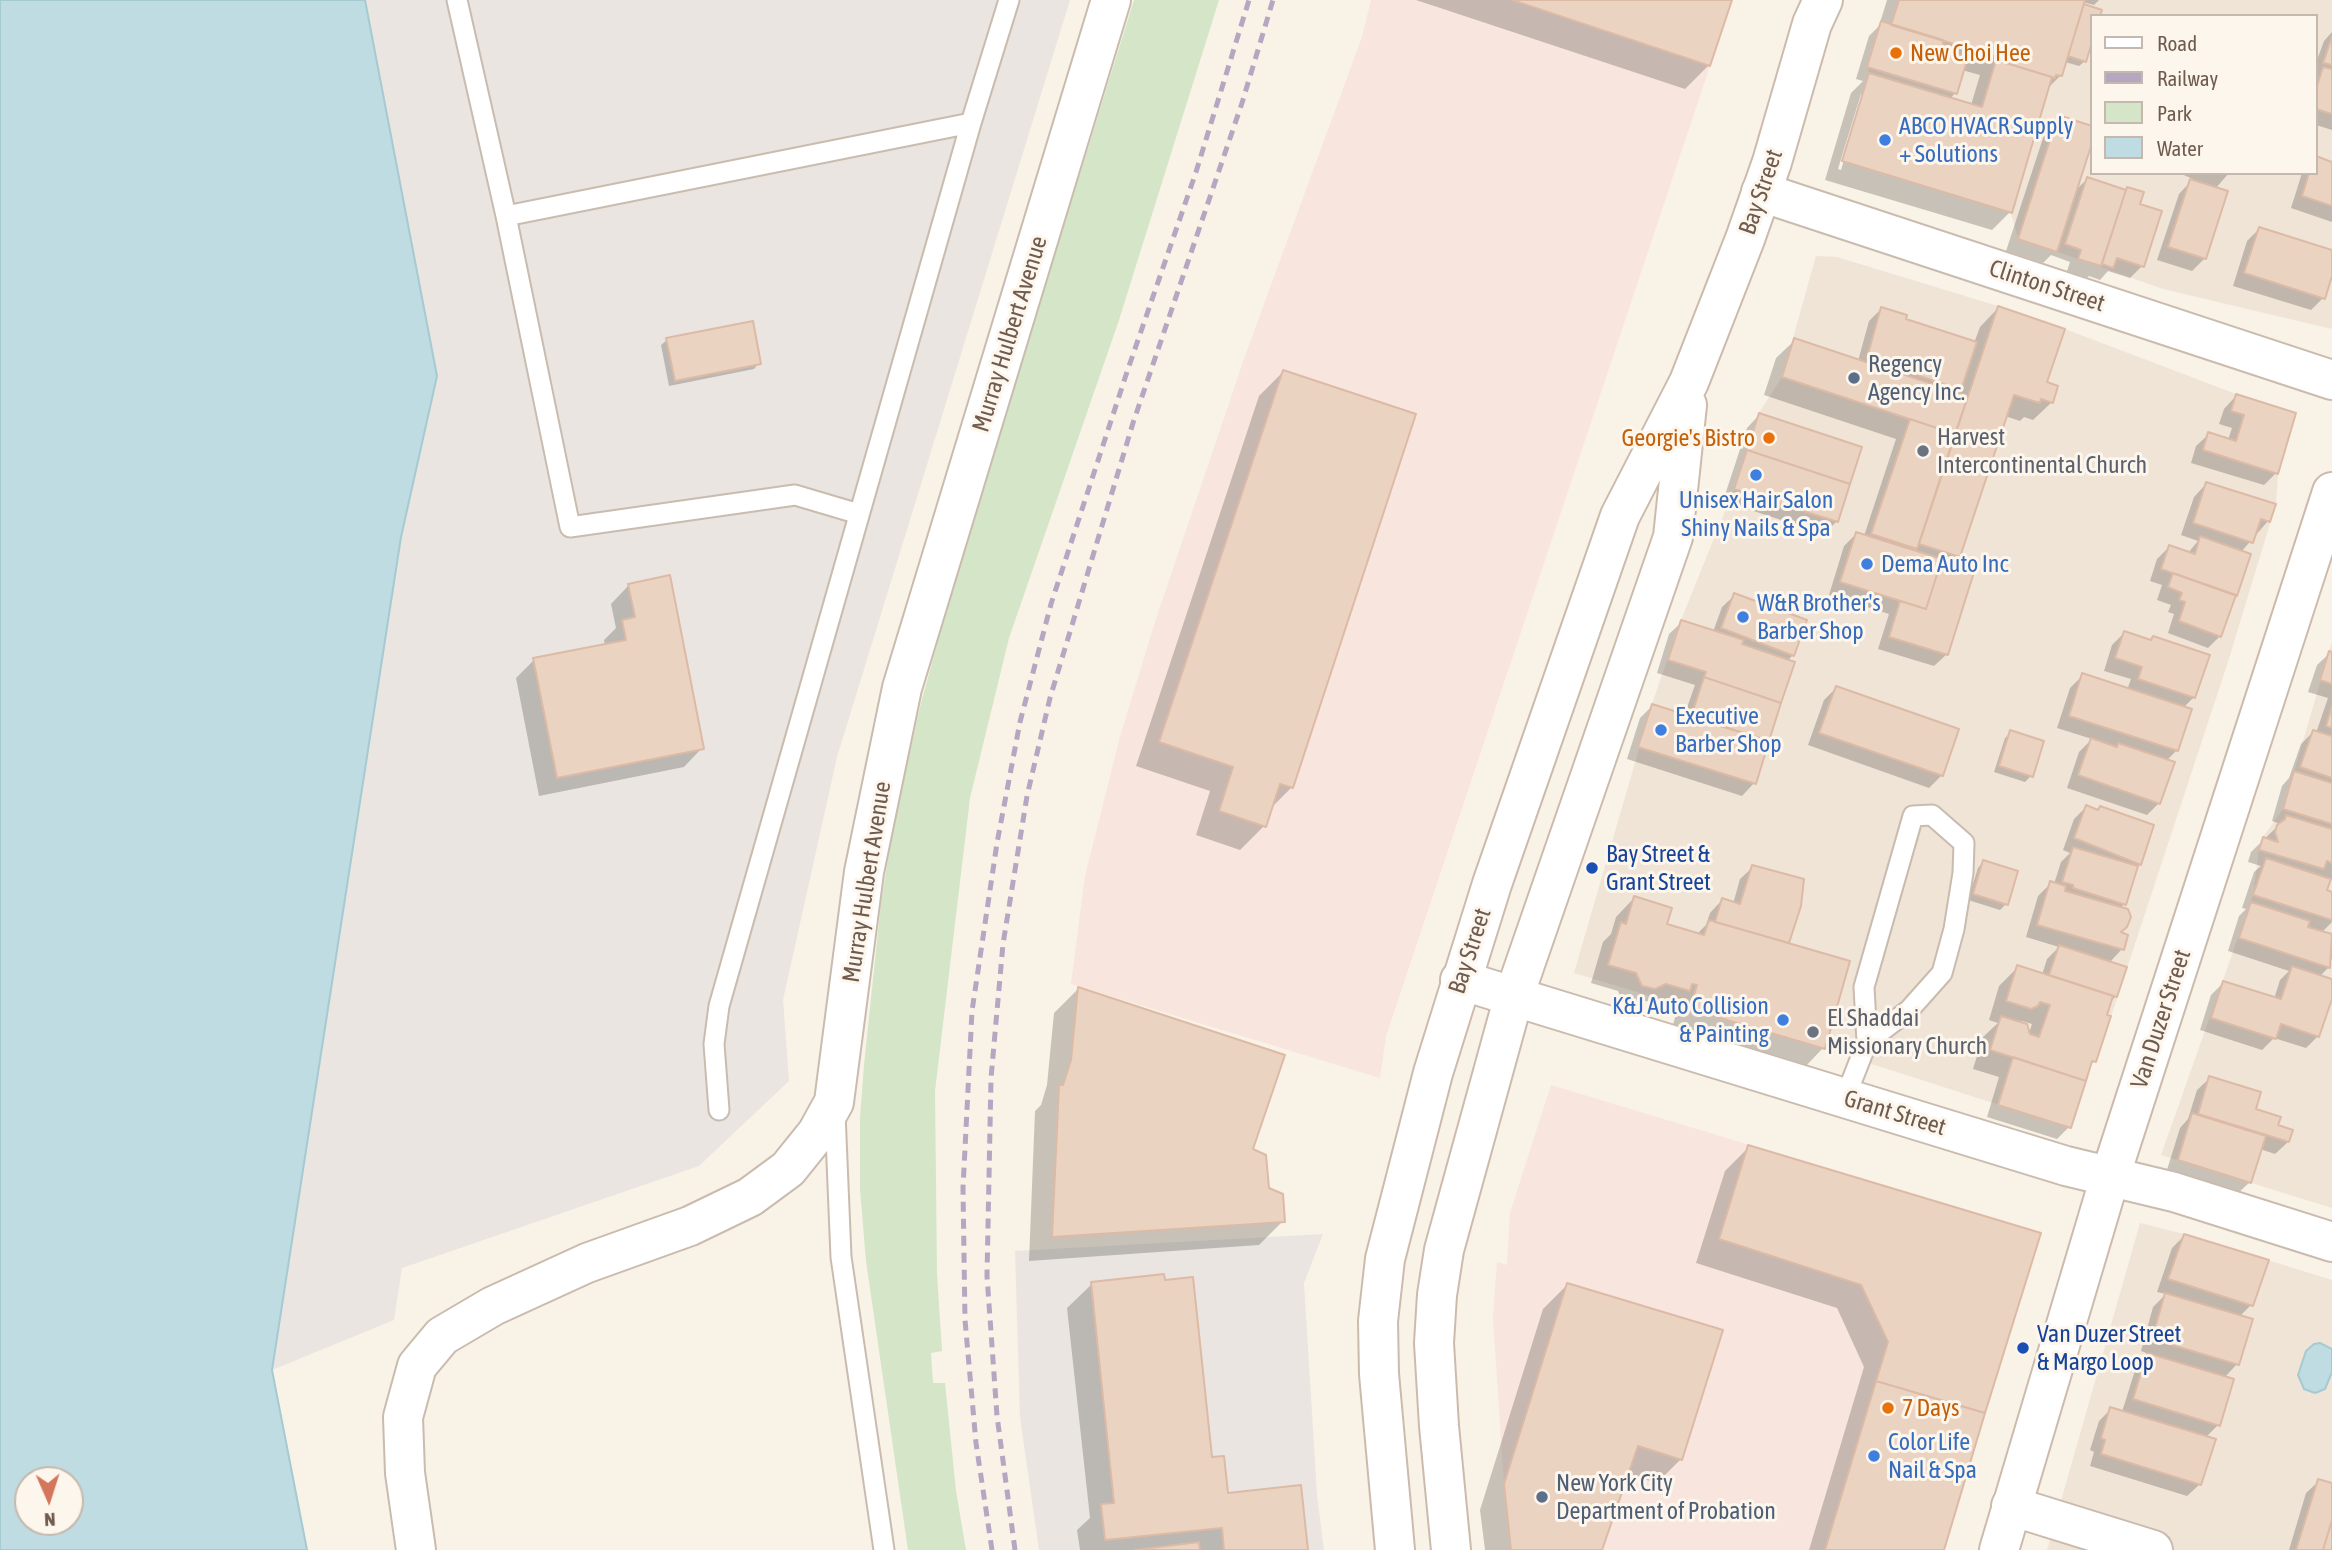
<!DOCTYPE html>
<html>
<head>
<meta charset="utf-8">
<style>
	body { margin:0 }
	#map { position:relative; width:2332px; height:1550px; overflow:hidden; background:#f9f2e7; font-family:"Asap Condensed",sans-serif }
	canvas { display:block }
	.legend { position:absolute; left:2090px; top:14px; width:228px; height:161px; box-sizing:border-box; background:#fdf6ed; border:2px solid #c5b8ae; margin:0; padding:9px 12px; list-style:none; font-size:21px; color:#705b4f }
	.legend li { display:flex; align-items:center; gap:14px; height:35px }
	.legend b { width:35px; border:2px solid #c5b8ae }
	.north { position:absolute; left:14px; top:1466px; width:70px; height:70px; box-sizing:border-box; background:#fdf6ed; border:2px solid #c5b8ae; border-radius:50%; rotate:177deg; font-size:19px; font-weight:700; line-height:28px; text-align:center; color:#705b4f }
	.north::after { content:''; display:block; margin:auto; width:24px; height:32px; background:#d4765c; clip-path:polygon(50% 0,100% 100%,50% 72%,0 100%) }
</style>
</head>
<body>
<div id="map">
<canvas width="2332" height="1550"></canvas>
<ul class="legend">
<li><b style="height:9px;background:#fff"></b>Road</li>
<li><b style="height:9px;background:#b5a7c2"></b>Railway</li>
<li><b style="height:19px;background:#d4e5c8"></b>Park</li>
<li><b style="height:19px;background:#bedce1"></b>Water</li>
</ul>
<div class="north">N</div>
</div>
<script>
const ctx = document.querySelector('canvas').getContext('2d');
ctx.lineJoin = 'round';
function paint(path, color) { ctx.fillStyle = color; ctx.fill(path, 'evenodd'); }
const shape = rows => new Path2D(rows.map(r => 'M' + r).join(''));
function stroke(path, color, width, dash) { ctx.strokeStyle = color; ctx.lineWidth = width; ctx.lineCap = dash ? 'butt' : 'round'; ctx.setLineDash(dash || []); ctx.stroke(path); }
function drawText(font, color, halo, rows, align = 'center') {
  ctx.font = font + ' "Asap Condensed",sans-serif'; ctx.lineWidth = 6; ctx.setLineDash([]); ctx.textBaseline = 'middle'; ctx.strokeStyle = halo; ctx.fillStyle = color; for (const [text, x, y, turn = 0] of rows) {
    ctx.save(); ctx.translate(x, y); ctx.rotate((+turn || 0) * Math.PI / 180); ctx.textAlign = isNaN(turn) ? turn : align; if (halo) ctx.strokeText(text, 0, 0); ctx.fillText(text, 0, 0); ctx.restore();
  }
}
const residential = shape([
	[1899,0,2332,0,2332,329,2163,289,2018,238,2011,213,1842,161,1869,73,1867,67,1881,21,1891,25],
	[2092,16,2316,16,2316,173,2092,173],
	[1816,256,1837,257,1998,306,2065,329,2236,394,2296,413,2278,474,2276,504,2227,665,2096,1062,2092,1062,2071,1128,1825,1049,1574,973,1652,704,1681,620,1734,489,1759,413,1782,377],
	[2332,642,2332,1208,2161,1155,2253,895,2259,850,2263,837,2283,809],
	[2140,1223,2184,1234,2332,1280,2332,1550,2047,1550]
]);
const commercial = shape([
	[1371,0,1732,0,1386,1036,1380,1078,1071,984,1085,876,1120,737,1155,622,1245,356,1362,37],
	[1551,1085,2041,1233,1944,1550,1511,1550,1504,1484,1493,1318,1497,1262,1507,1265,1510,1213]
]);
const industrial = shape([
	[365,0,1070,0,837,757,783,1000,789,1081,699,1166,402,1268,394,1320,272,1370,401,537,437,376],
	[1323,1234,1304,1283,1317,1495,1324,1550,1039,1550,1020,1417,1015,1251]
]);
const green = shape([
	[1134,0,1219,0,1119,320,1009,638,970,798,935,1091,937,1274,942,1351,931,1353,933,1383,945,1383,956,1491,966,1550,908,1550,866,1261,860,1189,860,1118,864,1065,881,903,894,821,921,703,964,546]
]);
const water = shape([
	[0,0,365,0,437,376,401,537,272,1370,307,1550,0,1550,0,0],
	[28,1480,70,1480,70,1522,28,1522,28,1480],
	[2320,1343,2332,1349,2332,1372,2325,1389,2315,1393,2304,1389,2298,1375,2306,1351,2314,1344,2320,1343]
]);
const shadow = shape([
	[1416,0,1730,0,1709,65,1685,89],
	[1887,0,2099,0,2094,5,2083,2,2080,10,2084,6,2092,16,2092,36,2085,61,2079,66,2065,62,2061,75,2047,89,2010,212,1992,230,1825,180,1851,93,1863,81,1856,79,1869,36,1879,26],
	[1962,70,1980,75,1971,105,1950,99,1955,93],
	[1861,94,1864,94,1841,170,1838,169],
	[2332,32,2332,130,2316,125,2316,63,2324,41],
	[2058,117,2092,127,2092,137,2075,191,2087,179,2125,192,2128,189,2138,205,2142,266,2130,278,2108,271,2100,280,2089,276,2087,278,2067,271,2070,262,2051,255,2043,263,2006,251,2046,129],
	[2332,164,2332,222,2291,208,2302,173,2316,173],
	[2179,173,2229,173,2215,189,2205,258,2192,271,2157,260,2179,194,2193,179],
	[2259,229,2332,252,2332,270,2323,298,2311,310,2233,286,2247,241],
	[1998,308,2045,383,2052,402,2033,420,2024,417,2020,421,2005,416,1959,556,1951,564,1947,654,1934,666,1878,649,1889,614,1829,595,1844,546,1856,534,1864,536,1896,439,1764,395,1776,358,1795,340,1858,361,1869,321,1881,309,1904,320,1974,343,1980,327],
	[667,340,759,363,754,369,669,386,661,345],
	[1283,372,1414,415,1291,788,1270,809,1264,826,1240,850,1196,835,1210,791,1136,766,1259,396],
	[2236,396,2276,473,2264,485,2191,463,2196,446,2209,434,2228,440,2232,428,2219,424,2224,409],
	[1759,415,1837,521,1824,534,1723,501,1747,428],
	[2206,484,2268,521,2241,552,2220,636,2208,648,2168,633,2174,614,2168,612,2171,605,2157,600,2162,585,2150,581,2157,559,2169,547,2188,553,2198,541,2181,535,2194,497],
	[629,585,702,748,684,767,539,796,516,678,534,660,605,646,604,640,616,628,611,604],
	[1735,595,1793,655,1787,661,1754,783,1742,796,1627,759,1640,718,1652,706,1684,716,1695,685,1657,673,1669,634,1682,622,1713,632,1722,607],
	[2124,633,2194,697,2183,708,2189,710,2176,751,2166,761,2159,803,2147,815,2067,788,2079,752,2092,739,2057,728,2070,688,2083,675,2127,690,2131,679,2104,671,2112,645],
	[2332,651,2332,879,2329,878,2324,891,2332,894,2332,922,2321,933,2332,936,2332,957,2329,967,2319,977,2332,981,2332,993,2318,1036,2306,1048,2274,1038,2262,1050,2200,1030,2211,995,2223,983,2274,999,2280,980,2289,971,2228,951,2239,916,2246,909,2242,908,2254,872,2261,866,2248,862,2251,852,2280,824,2272,821,2282,786,2289,778,2301,744,2313,732,2316,733,2328,698,2308,692,2317,665],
	[1836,688,1957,731,1941,776,1929,788,1808,745,1824,700],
	[2011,732,2031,776,2025,782,1994,772,2005,738],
	[2086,807,2139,864,2136,867,2124,904,2120,909,2119,933,2122,949,2109,963,2116,996,2109,1003,2094,1061,2088,1068,2069,1127,2057,1139,1987,1117,1999,1077,1973,1069,1983,1037,1998,1023,1989,1020,1999,986,2018,967,2042,975,2047,959,2059,947,2026,937,2038,896,2051,883,2054,884,2061,862,2070,853,2063,850,2074,819],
	[2022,1021,2032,1024,2028,1036,2019,1024],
	[1983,862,2006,904,2000,910,1968,900,1978,868],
	[1753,867,1788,942,1786,944,1823,1048,1805,1067,1672,1028,1679,1004,1675,1003,1670,1008,1646,1001,1635,1007,1623,1004,1618,991,1591,983,1603,942,1611,934,1616,917,1634,898,1665,925,1697,934,1706,925,1710,913,1722,900,1733,904,1740,879],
	[1078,989,1250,1150,1283,1221,1259,1245,1029,1261,1035,1111,1041,1105,1047,1085,1054,1013],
	[2210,1078,2276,1126,2288,1142,2275,1154,2260,1149,2250,1182,2237,1194,2166,1173,2180,1128,2188,1119,2197,1090],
	[1749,1147,2038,1234,1942,1550,1809,1550,1864,1367,1837,1308,1696,1263,1725,1171],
	[2184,1236,2251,1305,2239,1317,2237,1364,2224,1378,2218,1425,2205,1438,2200,1484,2187,1496,2090,1466,2094,1452,2090,1450,2099,1421,2111,1409,2122,1412,2136,1367,2149,1354,2141,1351,2153,1307,2166,1294,2157,1292,2172,1248],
	[1092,1284,1211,1459,1227,1495,1306,1550,1080,1550,1077,1530,1090,1518,1067,1308],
	[1567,1285,1681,1459,1657,1483,1627,1474,1600,1550,1485,1550,1480,1510,1543,1309],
	[2319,1481,2332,1485,2332,1550,2289,1550,2306,1493]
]);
const building = shape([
	[1512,0,1732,0,1710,66,1512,0],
	[1899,0,2085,0,2062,76,2056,75,2055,78,1996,60,1997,57,1891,25,1899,0],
	[2084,4,2102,10,2100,16,2092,16,2092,42,2086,62,2068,56,2084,4],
	[1881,21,1943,40,1943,44,1949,46,1947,51,1968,57,1957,94,1867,67,1881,21],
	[2332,37,2332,65,2323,63,2332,37],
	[1996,60,2052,77,2012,213,1842,161,1869,73,1982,107,1996,60],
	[2323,67,2332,69,2332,114,2316,109,2316,89,2323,67],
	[2058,115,2092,126,2092,143,2057,252,2018,239,2058,115],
	[2316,156,2332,162,2332,206,2302,196,2309,173,2316,173,2316,156],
	[2087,177,2126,190,2101,266,2078,259,2081,250,2065,244,2087,177],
	[2190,179,2228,191,2206,259,2168,247,2190,179],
	[2127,187,2144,192,2140,204,2162,211,2144,267,2117,258,2113,268,2102,264,2127,187],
	[2259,227,2332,250,2332,276,2325,299,2244,273,2259,227],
	[1998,306,2065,329,2047,382,2058,386,2053,403,2041,399,2040,403,2014,395,1960,557,1919,544,1998,306],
	[1881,307,1907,315,1906,319,1977,342,1961,390,1867,358,1881,307],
	[753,321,761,364,675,381,666,338,753,321],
	[1794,338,1968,396,1955,434,1782,377,1794,338],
	[1283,370,1416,414,1293,788,1280,784,1266,827,1219,811,1233,767,1159,742,1283,370],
	[2236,394,2296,413,2278,474,2203,450,2208,432,2236,441,2244,415,2231,411,2236,394],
	[1759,413,1862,447,1850,484,1747,450,1759,413],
	[1910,419,1955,434,1917,549,1871,534,1910,419],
	[1747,450,1850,484,1838,522,1734,489,1747,450],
	[2206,482,2276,504,2270,522,2261,519,2253,543,2193,523,2206,482],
	[1856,532,1942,559,1926,609,1840,582,1856,532],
	[2200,536,2251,554,2237,596,2161,569,2169,545,2195,554,2200,536],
	[1942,559,1975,569,1948,655,1889,637,1900,601,1926,609,1942,559],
	[2173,573,2236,595,2221,637,2179,621,2185,602,2179,600,2182,593,2168,587,2173,573],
	[670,575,704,749,557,778,533,658,626,640,622,620,635,617,628,584,670,575],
	[1734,593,1807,620,1794,656,1721,628,1734,593],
	[1681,620,1744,640,1742,644,1795,662,1781,703,1704,677,1706,672,1668,660,1681,620],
	[2124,631,2151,640,2153,636,2210,655,2195,698,2138,679,2142,667,2115,658,2124,631],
	[2329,651,2332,652,2332,684,2320,680,2329,651],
	[2082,673,2192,709,2178,751,2069,716,2082,673],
	[1704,677,1781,703,1769,741,1691,717,1704,677],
	[1836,686,1959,729,1943,776,1819,733,1836,686],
	[1652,704,1769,741,1756,784,1638,747,1652,704],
	[2332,706,2332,728,2326,726,2332,706],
	[2010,730,2044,741,2033,777,1999,766,2010,730],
	[2313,730,2332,736,2332,778,2300,767,2313,730],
	[2091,738,2117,747,2118,743,2175,762,2160,804,2078,775,2091,738],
	[2294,771,2332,783,2332,824,2283,809,2294,771],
	[2086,805,2098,810,2100,806,2154,825,2141,865,2074,838,2086,805],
	[2286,815,2332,829,2332,863,2327,861,2324,869,2259,850,2263,837,2278,842,2275,832,2277,825,2285,819,2286,815],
	[2073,847,2138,866,2126,905,2073,888,2073,885,2062,882,2073,847],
	[2266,858,2331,879,2327,890,2332,892,2332,920,2253,895,2266,858],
	[1983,860,2018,871,2008,905,1973,894,1983,860],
	[1752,865,1804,879,1801,906,1789,943,1715,922,1722,898,1740,904,1752,865],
	[2050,881,2066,886,2065,891,2128,909,2131,917,2127,927,2121,932,2128,935,2124,950,2037,925,2050,881],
	[1634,896,1672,908,1667,924,1704,935,1709,920,1850,961,1825,1049,1690,1009,1697,985,1692,984,1690,991,1666,984,1655,989,1642,986,1636,973,1608,965,1621,922,1626,924,1634,896],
	[2251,902,2310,921,2308,927,2332,934,2330,968,2239,938,2251,902],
	[2059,945,2127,967,2117,997,2049,975,2059,945],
	[2017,965,2113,996,2107,1015,2111,1016,2096,1062,2092,1061,2086,1081,1990,1050,2001,1016,2027,1024,2030,1034,2039,1037,2050,1005,2040,1002,2038,1006,2031,1009,2006,1001,2017,965],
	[2292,966,2332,979,2332,999,2319,1037,2281,1024,2276,1039,2211,1018,2223,981,2281,999,2292,966],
	[1078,987,1285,1055,1253,1149,1266,1155,1269,1188,1283,1194,1285,1222,1052,1237,1059,1085,1063,1085,1071,1060,1078,987],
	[2013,1057,2086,1081,2071,1128,1998,1105,2013,1057],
	[2209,1076,2261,1092,2256,1109,2281,1117,2278,1125,2293,1130,2289,1142,2198,1114,2209,1076],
	[2192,1113,2266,1136,2251,1183,2178,1160,2192,1113],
	[1748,1145,2041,1233,1985,1413,1876,1381,1888,1342,1861,1285,1719,1239,1748,1145],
	[2184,1234,2269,1260,2253,1306,2168,1279,2184,1234],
	[1164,1274,1165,1280,1193,1277,1212,1457,1224,1456,1228,1493,1301,1485,1308,1550,1224,1550,1222,1528,1105,1540,1101,1504,1114,1503,1091,1282,1164,1274],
	[1567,1283,1723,1330,1682,1460,1638,1446,1602,1550,1511,1550,1504,1484,1567,1283],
	[2165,1293,2253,1319,2239,1365,2152,1339,2165,1293],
	[2147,1353,2234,1379,2220,1426,2133,1399,2147,1353],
	[1876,1381,1985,1413,1944,1550,1825,1550,1876,1381],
	[2110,1407,2216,1439,2201,1485,2101,1454,2105,1440,2101,1438,2110,1407],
	[2318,1479,2332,1483,2332,1520,2323,1550,2296,1550,2318,1479],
	[2332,1520,2332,1550,2323,1550,2332,1520],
	[1199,1542,1200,1550,1135,1550,1199,1542]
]);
const lane = shape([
	[457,0,506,216,570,527,795,495,859,514],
	[506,216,971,123],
	[1845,1098,1867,1042,1864,987,1913,816,1932,815,1964,843,1963,873,1954,929,1942,973,1909,1010,1867,1042],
	[719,1110,714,1044,719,1006,971,123,1009,0],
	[835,1113,841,1257,884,1550]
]);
const street = shape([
	[1761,192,2332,380],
	[1460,980,2066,1166,2174,1192,2332,1242],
	[2011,1506,2153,1550],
	[416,1550,405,1473,403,1417,417,1366,442,1336,493,1306,587,1263,690,1226,750,1197,788,1169,817,1133,834,1102,864,872,902,688,1111,0]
]);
const secondary = shape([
	[1395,1550,1379,1374,1378,1321,1385,1259,1433,1073,1492,884,1620,516,1689,382,1745,239,1772,162,1812,24,1823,0],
	[1451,1550,1439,1426,1434,1343,1437,1295,1444,1250,1514,996,1673,537,1687,405],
	[1999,1550,2110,1177,2332,492]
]);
const rail = shape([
	[992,1550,976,1443,965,1320,963,1188,972,1011,997,843,1020,722,1051,604,1128,369,1196,172,1249,0],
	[1015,1550,997,1416,987,1276,991,1078,1003,944,1027,796,1050,698,1133,423,1242,103,1273,0]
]);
const markers = [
	[1896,53,7,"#e8710a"],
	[1885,140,7,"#3f7fe0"],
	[1854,378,7,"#5c6f8a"],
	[1769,438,7,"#e8710a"],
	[1923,451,7,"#6b7280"],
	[1756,475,7,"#3f7fe0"],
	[1867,564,7,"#3f7fe0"],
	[1743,617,7,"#3f7fe0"],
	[1661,730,7,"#3f7fe0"],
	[1592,868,7,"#1a4fb4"],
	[1783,1020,7,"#3f7fe0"],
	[1813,1032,7,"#6b7280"],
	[2023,1348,7,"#1a4fb4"],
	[1888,1408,7,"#e8710a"],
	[1874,1456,7,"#3f7fe0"],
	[1542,1497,7,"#5c6f8a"]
];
const foodNames = [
	["New Choi Hee",1910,53],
	["Georgie's Bistro",1755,438,"right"],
	["7 Days",1902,1408]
];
const shopNames = [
	["ABCO HVACR Supply",1899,126],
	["+ Solutions",1899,154],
	["Unisex Hair Salon",1756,500,"center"],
	["Shiny Nails & Spa",1756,528,"center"],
	["Dema Auto Inc",1881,564],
	["W&R Brother's",1757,603],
	["Barber Shop",1757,631],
	["Executive",1675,716],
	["Barber Shop",1675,744],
	["K&J Auto Collision",1769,1006,"right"],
	["& Painting",1769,1034,"right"],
	["Color Life",1888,1442],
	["Nail & Spa",1888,1470]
];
const streetNames = [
	["Bay Street",1761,192,-71],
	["Clinton Street",2047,286,18],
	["Murray Hulbert Avenue",1010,334,-73],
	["Murray Hulbert Avenue",867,882,-81],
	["Bay Street",1470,951,-72],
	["Van Duzer Street",2161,1019,-72],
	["Grant Street",1895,1113,17]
];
const serviceNames = [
	["Regency",1868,364],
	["Agency Inc.",1868,392],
	["New York City",1556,1483],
	["Department of Probation",1556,1511]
];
const worshipNames = [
	["Harvest",1937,437],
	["Intercontinental Church",1937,465],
	["El Shaddai",1827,1018],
	["Missionary Church",1827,1046]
];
const transitNames = [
	["Bay Street &",1606,854],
	["Grant Street",1606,882],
	["Van Duzer Street",2037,1334],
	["& Margo Loop",2037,1362]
];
paint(residential, '#f0e4d7');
paint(commercial, '#f8e5dd');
paint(industrial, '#eae5e0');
paint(green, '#d4e5c8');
paint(water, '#bedce1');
stroke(water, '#a6cad1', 2);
paint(shadow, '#0003');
paint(building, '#ebd3c2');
stroke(building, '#dcbaa5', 2);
stroke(lane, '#cabbaf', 23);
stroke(street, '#cabbaf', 42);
stroke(secondary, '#ccbbad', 42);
stroke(lane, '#fff', 19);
stroke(street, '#fff', 38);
stroke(secondary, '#fff', 38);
stroke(rail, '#b5a7c2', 5, [10, 7]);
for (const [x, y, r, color] of markers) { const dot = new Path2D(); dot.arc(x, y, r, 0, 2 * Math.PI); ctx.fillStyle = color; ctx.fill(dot); stroke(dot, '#fdf6ed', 2.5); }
drawText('24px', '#c56008', '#fdf6ed', foodNames, 'left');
drawText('24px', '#366cbe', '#fdf6ed', shopNames, 'left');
drawText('24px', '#705b4f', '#fdf6ed', streetNames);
drawText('24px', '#4e5e75', '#fdf6ed', serviceNames, 'left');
drawText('24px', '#5b616d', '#fdf6ed', worshipNames, 'left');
drawText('24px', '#164399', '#fdf6ed', transitNames, 'left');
</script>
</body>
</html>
